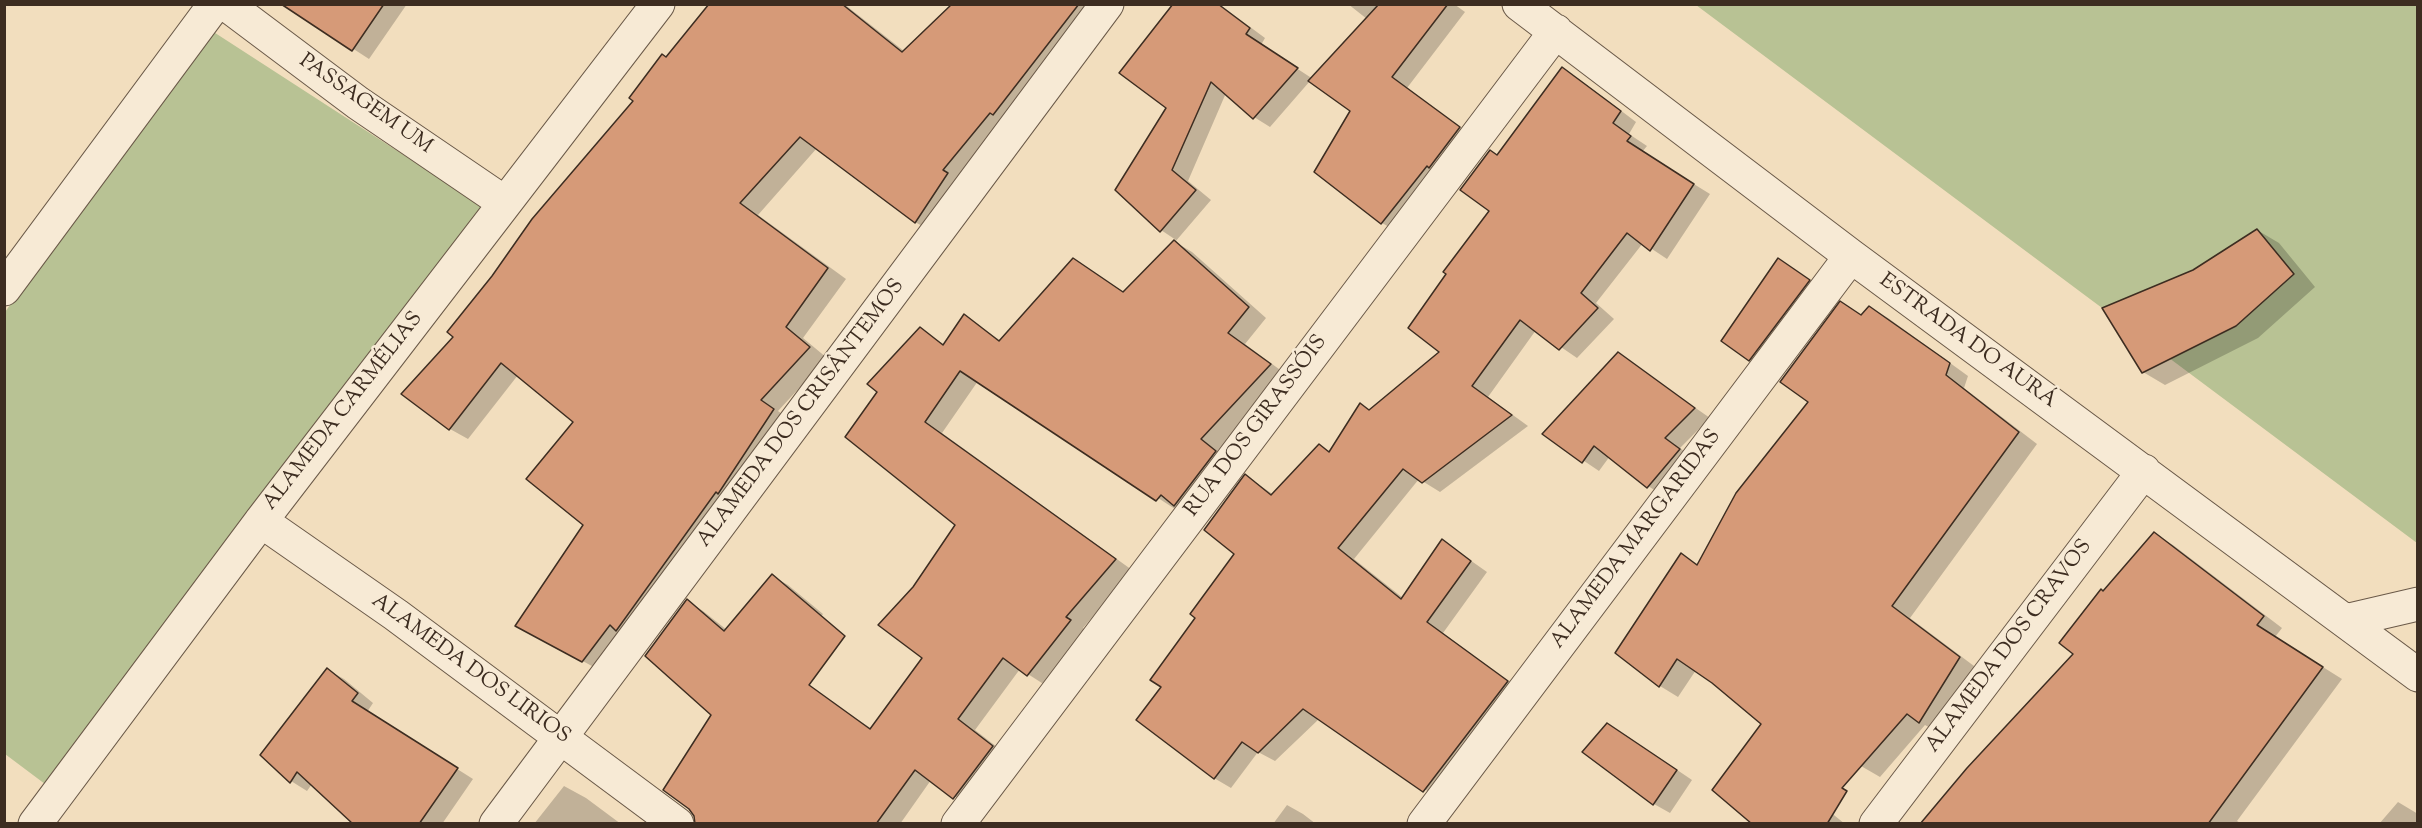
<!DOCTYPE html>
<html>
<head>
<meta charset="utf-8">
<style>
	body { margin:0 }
	#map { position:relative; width:2422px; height:828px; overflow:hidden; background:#f2debe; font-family:"Sorts Mill Goudy",serif }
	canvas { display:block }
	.frame { position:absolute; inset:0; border:6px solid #3d2d21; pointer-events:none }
</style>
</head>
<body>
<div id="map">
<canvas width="2422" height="828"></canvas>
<div class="frame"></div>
</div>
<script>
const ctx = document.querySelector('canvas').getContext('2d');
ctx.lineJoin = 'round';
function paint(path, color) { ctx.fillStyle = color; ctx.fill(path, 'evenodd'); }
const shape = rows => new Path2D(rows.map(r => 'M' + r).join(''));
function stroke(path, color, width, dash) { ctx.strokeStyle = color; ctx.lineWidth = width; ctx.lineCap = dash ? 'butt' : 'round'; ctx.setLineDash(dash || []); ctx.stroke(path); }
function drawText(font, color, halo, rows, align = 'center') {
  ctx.font = font + ' "Sorts Mill Goudy",serif'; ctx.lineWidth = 5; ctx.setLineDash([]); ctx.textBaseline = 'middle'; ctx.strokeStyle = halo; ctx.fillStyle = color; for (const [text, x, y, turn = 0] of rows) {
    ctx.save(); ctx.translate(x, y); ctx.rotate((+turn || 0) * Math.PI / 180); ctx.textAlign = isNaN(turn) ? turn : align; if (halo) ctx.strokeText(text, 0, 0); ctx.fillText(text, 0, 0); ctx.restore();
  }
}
const green = shape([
	[1696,5,2417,5,2417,543],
	[209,29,484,207,45,784,5,754,5,312]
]);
const shadow = shape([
	[284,4,407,4,369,59],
	[711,4,844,4,904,51,954,4,1089,4,933,232,915,222,817,148,758,215,846,279,803,338,827,358,778,411,791,421,601,671,535,635,585,524,575,422,518,375,468,439,450,429,455,337,667,58],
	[1175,4,1219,4,1265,38,1261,45,1313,79,1367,19,1348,4,1454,4,1465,12,1407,88,1475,138,1398,232,1382,223,1352,111,1310,81,1270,127,1254,117,1226,93,1188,181,1211,200,1175,242,1192,252,1266,318,1245,344,1287,375,1218,450,1232,462,1175,509,978,381,942,433,1132,570,1083,628,1087,631,1045,685,1020,669,975,730,1010,757,972,808,931,780,900,824,760,824,819,694,872,729,924,658,914,588,957,525,847,437,920,329,945,345,965,316,1001,341,1090,270,1125,293,1176,240,1161,230],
	[1562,69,1579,79,1636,122,1629,134,1647,146,1642,152,1710,194,1667,259,1643,243,1596,303,1614,319,1577,358,1536,330,1488,397,1528,426,1440,492,1419,479,1354,559,1403,598,1443,541,1487,572,1443,633,1523,692,1441,800,1319,719,1275,761,1258,752,1231,788,1214,778,1163,687,1197,618,1236,553,1246,476,1274,495,1319,446,1331,452,1360,405,1370,411,1441,352,1491,211,1498,156],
	[2257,230,2279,243,2315,287,2258,338,2165,385,2143,372,2193,271],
	[1779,260,1825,290,1766,369,1750,359],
	[1869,307,1888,318,1968,376,1964,388,2037,444,1910,618,1978,669,1939,733,1925,725,1880,777,1861,766,1824,807,1845,824,1754,824,1763,723,1713,682,1696,670,1678,697,1660,686,1617,652,1682,555,1699,565,1810,401],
	[1618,354,1710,418,1680,448,1695,460,1664,496,1648,486,1610,456,1599,471,1544,434],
	[2154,534,2173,545,2282,628,2275,637,2342,679,2237,821,2242,824,1945,824,2076,654,2104,593],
	[772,576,788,585,823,614,735,729,687,601,703,611,727,630],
	[328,670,344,679,373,703,367,712,473,779,442,824,355,824,312,784,307,791,291,781],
	[1624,734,1692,780,1670,813,1654,804,1584,752],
	[564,786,586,798,621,824,534,824],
	[2398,802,2418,814,2418,824,2379,824],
	[1287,805,1303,814,1316,824,1273,824]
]);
const building = shape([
	[281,4,384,4,352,51,281,4],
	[709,4,842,4,902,52,952,4,1079,4,993,115,990,113,943,170,948,173,915,223,800,137,740,203,828,268,786,327,810,347,761,400,774,409,718,494,716,492,616,631,610,625,582,662,515,626,583,525,526,479,573,422,501,363,449,430,401,394,453,337,447,332,492,276,532,219,633,101,629,98,662,54,666,57,709,4],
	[1173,4,1218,4,1250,28,1246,34,1298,68,1253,119,1211,82,1172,170,1196,190,1160,232,1115,190,1166,108,1119,73,1173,4],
	[1379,4,1448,4,1392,77,1460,127,1429,168,1427,166,1381,224,1314,172,1350,111,1308,81,1379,4],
	[1562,67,1621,111,1613,123,1631,136,1627,141,1694,184,1650,251,1627,233,1581,293,1598,308,1559,350,1520,320,1472,386,1512,415,1422,483,1403,469,1338,548,1401,599,1442,539,1471,561,1427,622,1508,681,1423,792,1303,709,1258,753,1242,742,1214,779,1136,720,1161,687,1150,680,1195,618,1190,614,1234,554,1204,530,1245,474,1271,495,1319,444,1329,452,1360,403,1369,410,1439,352,1408,328,1446,274,1443,272,1489,211,1460,190,1490,150,1497,155,1562,67],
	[2257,229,2294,274,2236,326,2142,373,2102,308,2193,270,2257,229],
	[1174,240,1249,307,1228,333,1271,364,1201,439,1216,451,1174,506,1161,495,1156,501,960,371,925,422,1116,559,1066,617,1071,620,1027,676,1003,658,958,719,993,746,953,799,915,770,876,824,695,824,694,816,689,809,663,790,711,715,645,656,687,599,724,631,772,574,845,636,809,685,870,729,922,658,878,625,913,587,955,525,845,437,877,392,867,384,920,327,943,345,964,314,999,341,1073,258,1123,292,1174,240],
	[1778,258,1810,280,1749,361,1721,341,1778,258],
	[1840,301,1861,315,1869,306,1950,363,1946,375,2019,432,1892,606,1960,657,1919,723,1907,714,1842,788,1847,791,1827,824,1752,824,1712,790,1761,724,1712,683,1677,659,1659,687,1615,653,1681,553,1697,565,1736,493,1808,402,1780,382,1840,301],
	[1618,352,1695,408,1665,438,1680,449,1647,488,1594,446,1582,463,1542,434,1618,352],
	[2154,532,2264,616,2257,625,2323,667,2208,824,1920,824,1967,768,2073,654,2059,643,2101,589,2103,591,2154,532],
	[327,668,358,693,352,701,458,768,419,824,353,824,297,772,290,783,260,755,327,668],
	[1607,723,1677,770,1653,805,1582,752,1607,723]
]);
const street = shape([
	[226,4,358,103,505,203],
	[1519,4,1851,256,2418,675],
	[4,289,215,4],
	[261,521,396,615,677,824],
	[2345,621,2418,604],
	[35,824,261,521,658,4],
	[496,824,1107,4],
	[958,824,1556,31],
	[1424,824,1851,256],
	[1876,824,2144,471]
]);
const streetNames = [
	["PASSAGEM UM",365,105,35],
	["ESTRADA DO AURÁ",1967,342,36],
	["ALAMEDA CARMÉLIAS",344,412,-52],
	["ALAMEDA DOS CRISÂNTEMOS",802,414,-53],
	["RUA DOS GIRASSÓIS",1257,427,-53],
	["ALAMEDA MARGARIDAS",1637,540,-53],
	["ALAMEDA DOS CRAVOS",2010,647,-53],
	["ALAMEDA DOS LIRIOS",470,670,36]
];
paint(green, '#b8c294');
paint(shadow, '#0003');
paint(building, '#d69a78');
stroke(building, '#3d2d21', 1.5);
stroke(street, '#6a5948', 35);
stroke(street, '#f7ead5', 33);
drawText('21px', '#3d2d21', '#f7ead5', streetNames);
</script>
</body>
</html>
